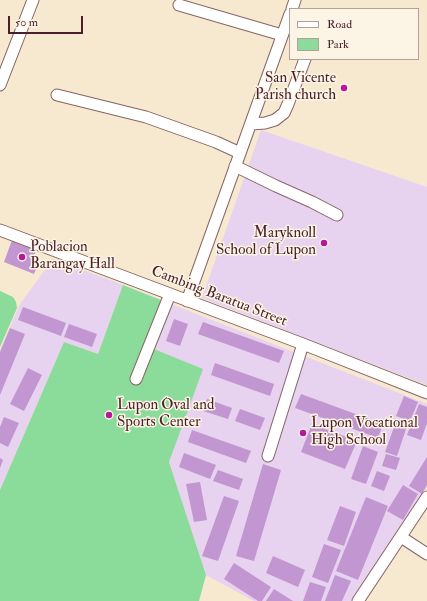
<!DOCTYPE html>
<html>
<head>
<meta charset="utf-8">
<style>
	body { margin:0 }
	#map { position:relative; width:427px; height:601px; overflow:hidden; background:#f7e8d0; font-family:"IM FELL Double Pica",serif }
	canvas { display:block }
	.legend { position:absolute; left:289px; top:8px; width:130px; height:52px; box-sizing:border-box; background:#fcf5e5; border:1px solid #b59f9b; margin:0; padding:5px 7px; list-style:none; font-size:12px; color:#4a1f2b }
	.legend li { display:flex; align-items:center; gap:8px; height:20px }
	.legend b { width:20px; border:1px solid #b59f9b }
	.scale { position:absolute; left:8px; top:16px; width:75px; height:18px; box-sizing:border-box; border:2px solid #4a1f2b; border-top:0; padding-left:5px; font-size:12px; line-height:14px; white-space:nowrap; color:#4a1f2b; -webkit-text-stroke:3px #fcf5e5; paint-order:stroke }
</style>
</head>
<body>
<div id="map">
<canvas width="427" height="601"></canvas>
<ul class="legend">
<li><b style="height:5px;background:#fff"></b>Road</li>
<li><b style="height:11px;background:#8bdb9b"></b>Park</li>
</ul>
<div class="scale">50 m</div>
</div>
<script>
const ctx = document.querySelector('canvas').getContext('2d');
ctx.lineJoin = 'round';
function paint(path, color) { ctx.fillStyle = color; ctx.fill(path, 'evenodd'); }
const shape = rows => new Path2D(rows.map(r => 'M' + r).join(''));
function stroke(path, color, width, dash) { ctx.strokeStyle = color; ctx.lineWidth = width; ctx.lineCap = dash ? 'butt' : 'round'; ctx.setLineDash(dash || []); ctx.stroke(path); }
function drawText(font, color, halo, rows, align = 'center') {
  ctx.font = font + ' "IM FELL Double Pica",serif'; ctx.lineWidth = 3; ctx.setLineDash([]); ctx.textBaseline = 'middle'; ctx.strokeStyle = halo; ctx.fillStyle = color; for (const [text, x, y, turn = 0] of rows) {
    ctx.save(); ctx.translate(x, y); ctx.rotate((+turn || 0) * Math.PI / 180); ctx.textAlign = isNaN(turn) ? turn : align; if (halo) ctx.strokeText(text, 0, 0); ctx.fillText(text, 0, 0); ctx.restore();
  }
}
const built = shape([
	[261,130,427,187,427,385,202,298],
	[53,259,123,285,98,354,64,342,0,490,0,350,20,304],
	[171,304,427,404,427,486,353,601,254,601,206,575,169,462,202,369,154,349]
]);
const green = shape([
	[123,285,171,304,154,349,203,369,169,462,206,575,199,601,0,601,0,490,64,342,98,354],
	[0,291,13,297,16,302,17,308,0,347]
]);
const building = shape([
	[12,240,37,249,34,256,40,259,34,274,4,262],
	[23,307,66,323,61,336,18,320],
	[174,319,188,324,180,346,166,341],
	[203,322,284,351,279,363,198,334],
	[69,324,97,334,92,347,64,337],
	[10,328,25,334,0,395,0,352],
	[215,363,274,384,270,396,211,375],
	[28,368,42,375,24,411,10,404],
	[301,394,383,424,378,438,295,408],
	[404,396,418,402,410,421,396,416],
	[207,399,232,408,228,419,203,411],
	[419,404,427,407,427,423,421,440,407,435],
	[240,409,265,418,260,430,235,421],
	[4,417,19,423,8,447,0,443,0,427],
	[397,419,408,423,397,456,385,452],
	[312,424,357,441,345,469,301,452],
	[192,430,251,451,246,463,188,442],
	[363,446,378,452,366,484,351,479],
	[184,453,216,465,210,479,179,467],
	[386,454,400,458,396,470,382,466],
	[427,457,427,485,422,494,409,486],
	[0,458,3,460,0,468],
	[263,464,281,470,254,561,236,556],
	[218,470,243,479,239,490,213,481],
	[377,471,390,476,384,491,371,486],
	[200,482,207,520,194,522,186,484],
	[403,485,418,494,403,520,387,511],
	[224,496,239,501,218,561,202,556],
	[366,497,388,506,358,580,336,571],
	[340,506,356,512,344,546,327,540],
	[324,544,341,550,328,583,312,577],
	[273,556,305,570,298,587,266,573],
	[234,563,271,587,262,601,258,601,224,579],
	[335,575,351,581,342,601,325,601],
	[310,582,326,587,321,601,303,601],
	[274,589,293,601,266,601]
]);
const minor = shape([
	[179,5,282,35],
	[292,9,295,0],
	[0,85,33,0],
	[57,95,146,117,216,142,240,153],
	[251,124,265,123,275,120,284,113,288,104,305,59],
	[235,166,276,186,312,202,337,215],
	[0,230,303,344,427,393],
	[187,301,290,14],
	[136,379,170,294],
	[268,456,303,344],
	[401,537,427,554],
	[358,601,427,497]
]);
const markers = [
	[344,88,4,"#b5179e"],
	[324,243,4,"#b5179e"],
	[22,257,4,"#b5179e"],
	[109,415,4,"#b5179e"],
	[303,433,4,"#b5179e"]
];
const poiNames = [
	["San Vicente",336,79,"right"],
	["Parish church",336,96,"right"],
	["Maryknoll",316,234,"right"],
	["School of Lupon",316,251,"right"],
	["Poblacion",30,248],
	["Barangay Hall",30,265],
	["Lupon Oval and",117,406],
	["Sports Center",117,423],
	["Lupon Vocational",311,424],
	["High School",311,441]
];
const streetNames = [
	["Cambing Baratua Street",219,297,21]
];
paint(built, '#e7d2ef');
paint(green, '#8bdb9b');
paint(building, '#c296d0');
stroke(minor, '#876565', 13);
stroke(minor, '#fff', 11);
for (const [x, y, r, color] of markers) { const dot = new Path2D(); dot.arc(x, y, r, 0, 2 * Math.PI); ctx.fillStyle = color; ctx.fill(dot); stroke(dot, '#fcf5e5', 1.5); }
drawText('15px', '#4a1f2b', '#fcf5e5', poiNames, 'left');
drawText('15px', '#4a1f2b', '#fcf5e5', streetNames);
</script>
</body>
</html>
